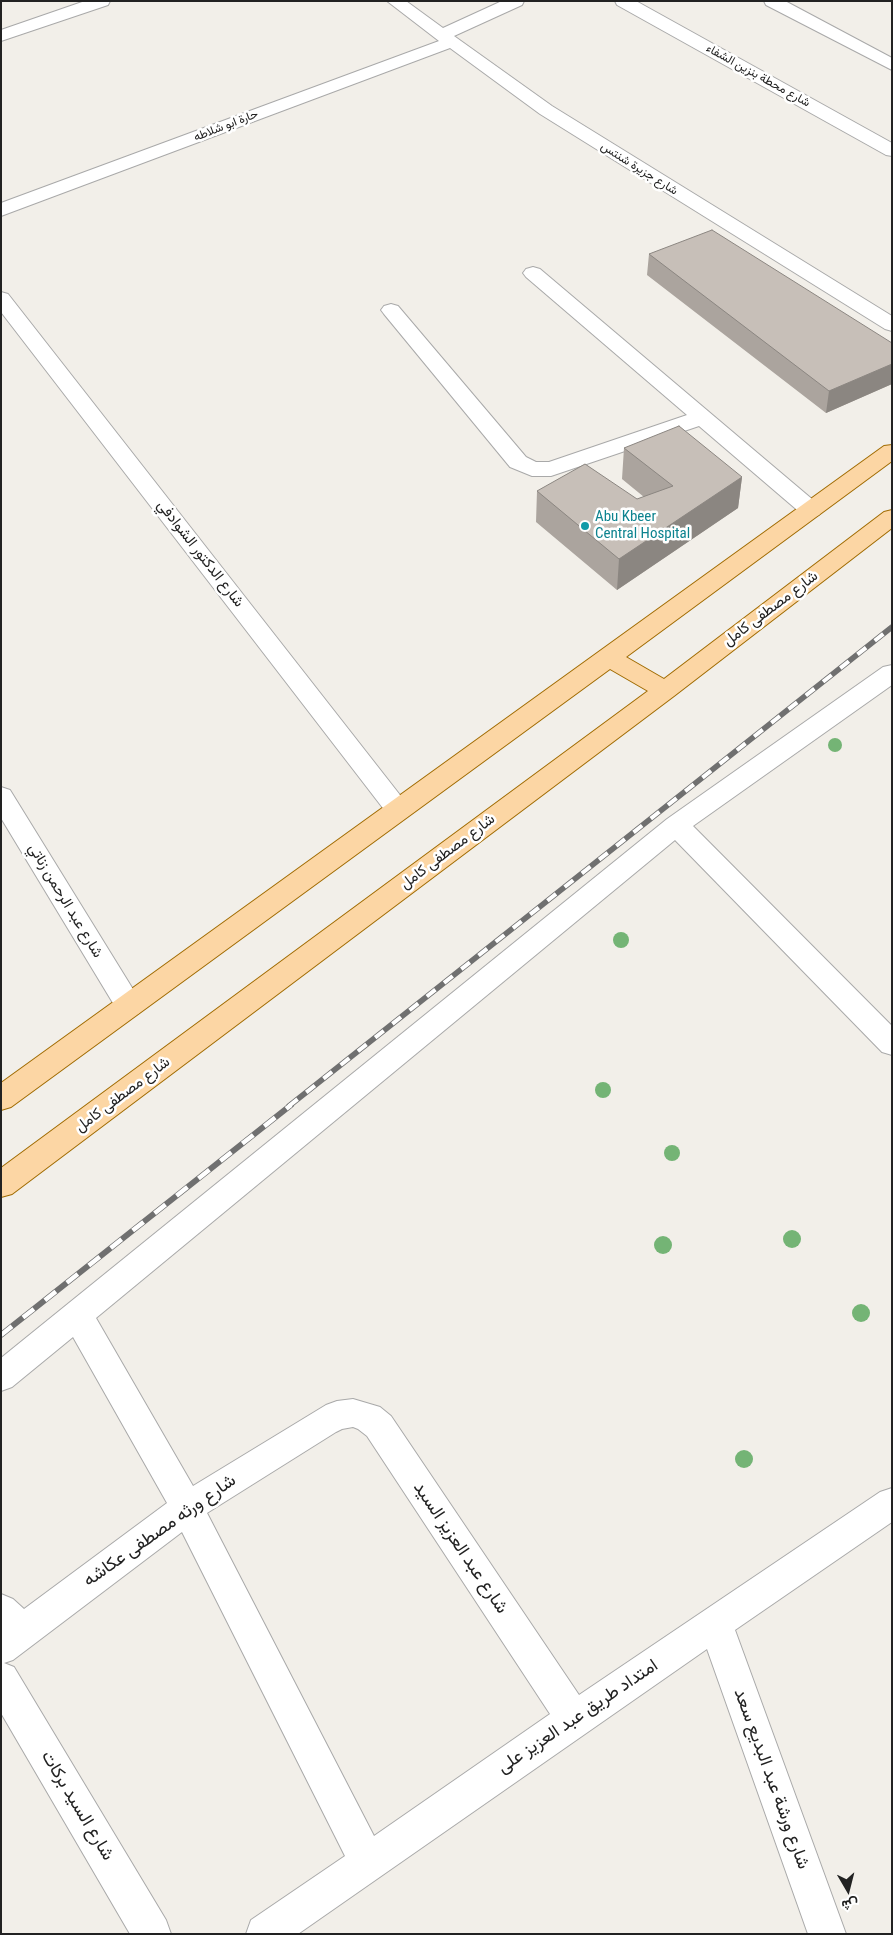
<!DOCTYPE html>
<html>
<head>
<meta charset="utf-8">
<style>
	body { margin:0 }
	#map { position:relative; width:893px; height:1935px; overflow:hidden; background:#f2efe9; font-family:"Roboto Condensed",Vazirmatn,sans-serif }
	canvas { display:block }
	.frame { position:absolute; inset:0; border:2px solid #222; pointer-events:none }
	.north { position:absolute; left:823px; top:1865px; width:50px; height:50px; -webkit-text-stroke:4px #fff; paint-order:stroke; rotate:172deg; font-size:14px; font-weight:700; line-height:20px; text-align:center; color:#222 }
	.north::after { content:''; display:block; margin:auto; width:18px; height:22px; background:#222; clip-path:polygon(50% 0,100% 100%,50% 72%,0 100%) }
</style>
</head>
<body>
<div id="map">
<canvas width="893" height="1935"></canvas>
<div class="frame"></div>
<div class="north">ش</div>
</div>
<script>
const ctx = document.querySelector('canvas').getContext('2d');
ctx.lineJoin = 'round';
const shape = rows => new Path2D(rows.map(r => 'M' + r).join(''));
function stroke(path, color, width, dash) { ctx.strokeStyle = color; ctx.lineWidth = width; ctx.lineCap = dash ? 'butt' : 'round'; ctx.setLineDash(dash || []); ctx.stroke(path); }
function paint(path, color) { ctx.fillStyle = color; ctx.fill(path, 'evenodd'); }
function drawText(font, color, halo, rows, align = 'center') {
  ctx.font = font + ' "Roboto Condensed",Vazirmatn,sans-serif'; ctx.lineWidth = 5; ctx.setLineDash([]); ctx.textBaseline = 'middle'; ctx.strokeStyle = halo; ctx.fillStyle = color; for (const [text, x, y, turn = 0] of rows) {
    ctx.save(); ctx.translate(x, y); ctx.rotate((+turn || 0) * Math.PI / 180); ctx.textAlign = isNaN(turn) ? turn : align; if (halo) ctx.strokeText(text, 0, 0); ctx.fillText(text, 0, 0); ctx.restore();
  }
}
const minor = shape([
	[85,1,110,1,108,5,1,41,1,30,85,1],
	[387,1,406,1,443,28,502,1,524,1,522,5,454,36,552,106,892,316,892,331,885,329,540,114,450,48,1,216,1,203,439,41,387,1],
	[615,1,636,1,892,143,892,156,886,155,617,5,615,1],
	[764,1,785,1,892,58,892,70,766,5,764,1],
	[533,267,540,269,819,505,822,510,819,515,811,517,803,515,699,426,551,476,532,476,510,467,384,314,381,310,384,306,391,304,398,306,526,457,536,462,549,462,687,415,526,277,523,273,526,269,533,267],
	[1,292,8,294,407,804,411,810,407,816,398,819,389,816,1,312,1,292],
	[892,665,892,685,693,826,892,1026,892,1055,882,1052,675,840,96,1318,193,1486,326,1405,337,1401,353,1399,380,1407,391,1416,579,1695,880,1492,892,1488,892,1522,735,1630,846,1934,808,1934,707,1649,298,1934,246,1934,251,1920,345,1856,182,1532,13,1660,4,1663,14,1667,166,1920,171,1934,130,1934,1,1713,1,1594,13,1599,24,1609,167,1503,73,1337,12,1387,1,1391,1,1358,667,819,883,667,892,665],
	[353,1427,358,1429,367,1436,550,1714,374,1836,207,1513,336,1432,342,1429,353,1427],
	[1,787,10,790,139,999,143,1006,139,1013,129,1017,119,1013,1,818,1,787]
]);
const major = shape([
	[892,445,892,461,626,657,664,679,884,512,892,510,892,528,674,696,12,1194,1,1197,1,1168,648,691,610,669,11,1107,1,1110,1,1083,884,446,892,445]
]);
const railFar1 = shape([
	[289,1106,892,627]
]);
const rail = shape([
	[1,1335,291,1105]
]);
const trees = [
	[835,745,7],
	[621,940,8],
	[603,1090,8],
	[672,1153,8],
	[792,1239,9],
	[663,1245,9],
	[861,1313,9],
	[744,1459,9]
];
const wall = shape([
	[649,254,892,343,892,384,826,413,647,275],
	[624,448,742,477,738,508,617,590,536,522,537,491,637,499,644,497,622,479]
]);
const shadedWall = shape([
	[892,364,892,384,826,413,829,391],
	[742,477,738,508,617,590,619,559]
]);
const building = shape([
	[712,230,892,343,892,364,829,391,649,254,712,230],
	[679,426,742,477,619,559,537,491,585,464,637,499,673,486,624,448,679,426]
]);
const markers = [
	[585,526,5,"#0f9aa8"]
];
const farStreetnames = [
	["شارع محطة بنزين الشفاء",758,76,29],
	["حارة ابو شلاطه",226,126,-21],
	["شارع جزيرة شنتس",639,169,32]
];
const cultureNames = [
	["Abu Kbeer",595,517],
	["Central Hospital",595,534]
];
const streetNames = [
	["شارع الدكتور الشوادفي",200,554,52],
	["شارع مصطفى كامل",771,609,-37],
	["شارع مصطفى كامل",448,852,-37],
	["شارع عبد الرحمن زناتي",65,901,59],
	["شارع مصطفى كامل",123,1095,-37]
];
const nearStreetnames = [
	["شارع ورثه مصطفى عكاشه",160,1531,-35],
	["شارع عبد العزيز السيد",460,1548,56],
	["امتداد طريق عبد العزيز على",578,1717,-34],
	["شارع ورشة عبد البديع سعد",771,1779,70],
	["شارع السيد بركات",77,1806,59]
];
stroke(minor, '#a9a9a9', 2);
stroke(major, '#a06b00', 2);
paint(minor, '#fff');
paint(major, '#fcd6a4');
stroke(railFar1, '#707070', 5.5);
stroke(rail, '#707070', 6);
stroke(railFar1, '#fff', 4, [11]);
stroke(rail, '#fff', 4.5, [14]);
ctx.fillStyle = '#74b475';
for (const [x, y, r] of trees) { ctx.beginPath(); ctx.arc(x, y, r, 0, 2 * Math.PI); ctx.fill(); }
paint(wall, '#aba49e');
paint(shadedWall, '#8b8681');
paint(building, '#c7bfb8');
stroke(building, '#8b8681', 1);
for (const [x, y, r, color] of markers) { const dot = new Path2D(); dot.arc(x, y, r, 0, 2 * Math.PI); ctx.fillStyle = color; ctx.fill(dot); stroke(dot, '#fff', 2); }
drawText('12px', '#222', '#fff', farStreetnames);
drawText('15px', '#0d838f', '#fff', cultureNames, 'left');
drawText('15px', '#222', '#fff', streetNames);
drawText('18px', '#222', '#fff', nearStreetnames);
</script>
</body>
</html>
